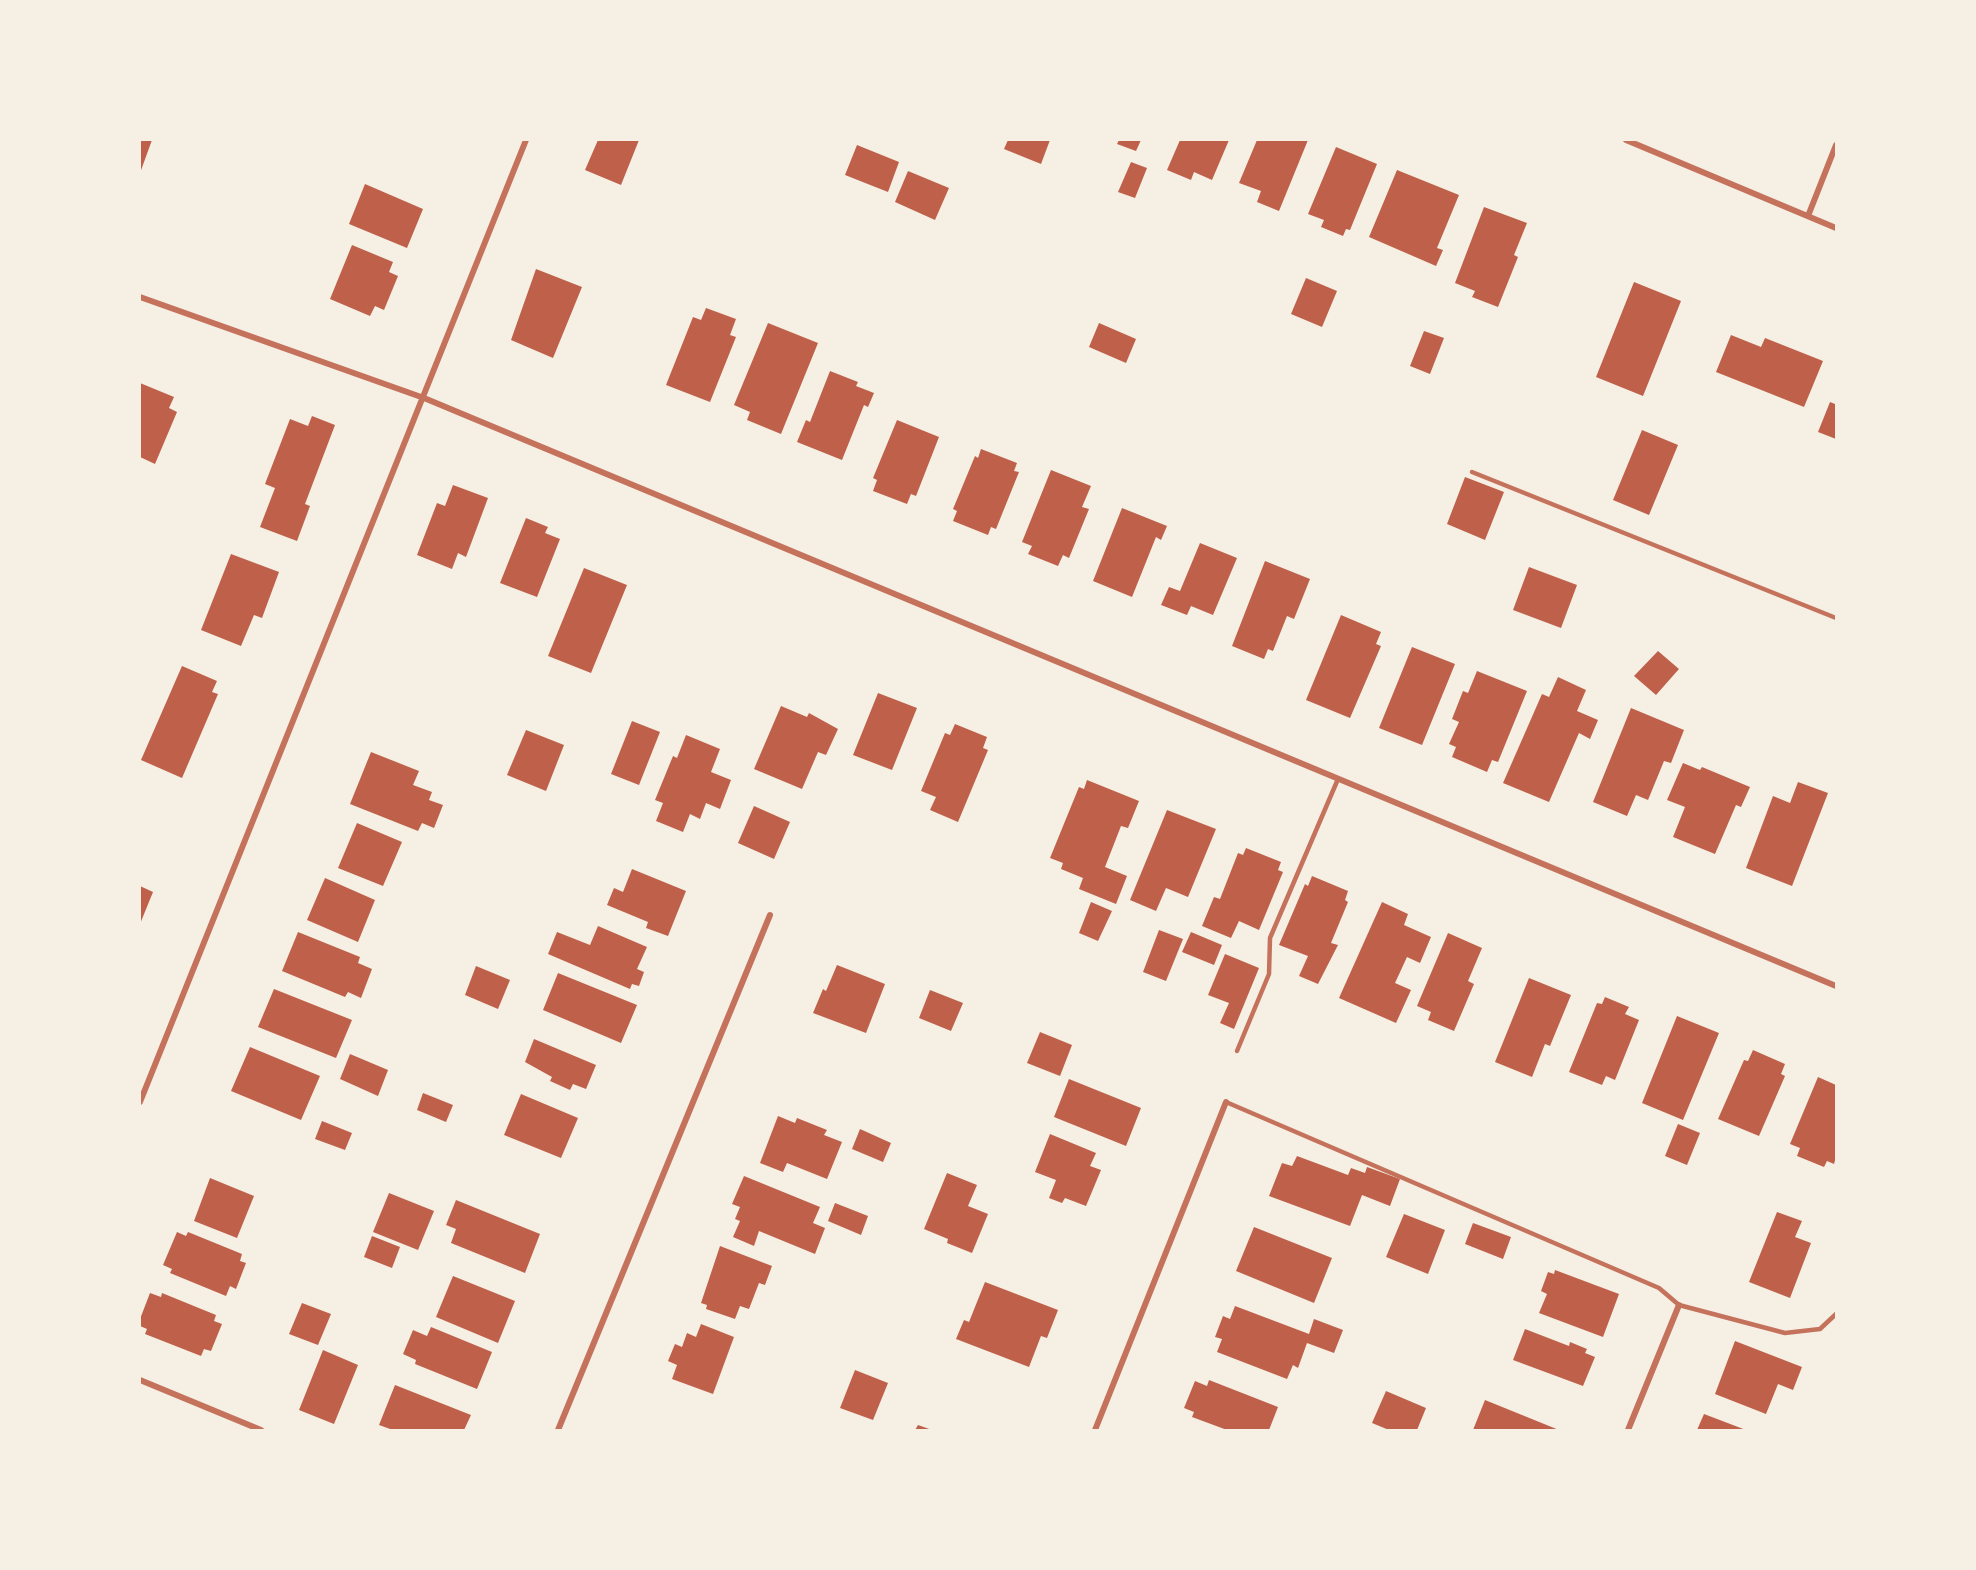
<!DOCTYPE html>
<html>
<head>
<meta charset="utf-8">
<style>
	body { margin:0 }
	#map { position:relative; width:1976px; height:1570px; overflow:hidden; background:#f6efe4; font-family:"DejaVu Sans",sans-serif }
	canvas { display:block }
	.frame { position:absolute; inset:0; border:141px solid #f6efe4; pointer-events:none }
</style>
</head>
<body>
<div id="map">
<canvas width="1976" height="1570"></canvas>
<div class="frame"></div>
</div>
<script>
const ctx = document.querySelector('canvas').getContext('2d');
ctx.lineJoin = 'round';
function paint(path, color) { ctx.fillStyle = color; ctx.fill(path, 'evenodd'); }
const shape = rows => new Path2D(rows.map(r => 'M' + r).join(''));
function stroke(path, color, width, dash) { ctx.strokeStyle = color; ctx.lineWidth = width; ctx.lineCap = dash ? 'butt' : 'round'; ctx.setLineDash(dash || []); ctx.stroke(path); }
const building = shape([
	[140,140,152,140,140,173],
	[598,140,639,140,621,185,585,170],
	[1008,140,1050,140,1041,164,1004,149],
	[1119,140,1141,140,1136,151,1117,144],
	[1180,140,1229,140,1212,180,1194,172,1191,180,1167,170],
	[1257,140,1308,140,1279,211,1257,202,1261,191,1239,183],
	[857,145,899,162,888,192,845,175],
	[1336,147,1377,164,1350,230,1346,229,1343,236,1321,227,1324,220,1308,214],
	[1131,162,1147,168,1135,198,1118,192],
	[1397,170,1459,195,1437,248,1443,250,1436,266,1369,237],
	[908,171,949,188,935,220,895,202],
	[365,184,423,209,407,248,349,224],
	[1484,207,1527,223,1514,255,1518,257,1498,307,1472,297,1475,291,1455,283],
	[352,245,393,262,389,272,398,276,384,310,375,306,370,316,330,299],
	[536,269,582,287,553,358,511,340],
	[1306,278,1337,291,1322,327,1291,314],
	[1634,282,1681,301,1643,396,1596,377],
	[706,308,736,319,730,335,736,337,710,402,666,385,693,317,701,320],
	[768,323,818,343,781,434,747,420,750,412,734,405],
	[1099,323,1136,339,1126,363,1089,347],
	[1424,331,1444,338,1430,374,1410,366],
	[1731,335,1761,347,1765,338,1823,361,1804,407,1716,372],
	[830,371,858,382,856,386,874,393,868,407,864,405,842,460,797,442,806,420,810,422],
	[140,383,174,397,169,408,177,412,155,464,140,457],
	[1836,400,1836,439,1818,432,1830,402,1835,404],
	[312,416,335,425,305,504,310,506,297,541,260,527,275,488,265,484,290,419,308,426],
	[897,420,939,437,916,496,911,494,907,504,873,491,877,480,873,478],
	[1642,430,1678,445,1649,515,1613,500],
	[981,449,1017,463,1014,471,1019,472,996,529,991,527,988,535,953,521,957,511,953,509,975,456,978,458],
	[1051,470,1091,486,1082,507,1089,509,1069,558,1063,555,1058,566,1028,554,1032,546,1022,542],
	[1465,477,1504,492,1485,540,1447,524],
	[453,485,488,498,466,557,458,553,452,569,417,555,437,503,445,506],
	[1122,508,1167,526,1161,540,1156,537,1132,597,1093,581],
	[526,518,548,527,545,533,560,539,537,597,500,583],
	[1200,543,1237,558,1213,615,1191,606,1187,615,1161,605,1169,587,1180,591],
	[231,554,279,572,262,618,254,615,241,646,201,630],
	[1265,561,1310,579,1294,619,1287,616,1273,651,1268,649,1264,659,1232,646],
	[1529,567,1577,585,1561,628,1513,610],
	[584,568,627,585,591,673,548,656],
	[1341,615,1381,632,1376,644,1381,646,1350,718,1306,700],
	[1412,647,1455,664,1422,745,1379,728],
	[1658,651,1679,669,1656,695,1634,676],
	[182,666,217,681,212,692,218,694,182,778,141,760],
	[1477,671,1527,691,1498,762,1492,760,1487,772,1452,757,1456,747,1449,744,1459,722,1452,719,1463,691,1468,693],
	[1558,677,1586,690,1577,711,1598,720,1590,739,1579,733,1549,802,1503,783,1542,694,1549,697],
	[878,693,917,708,892,770,853,755],
	[781,706,807,717,809,713,838,729,826,755,818,752,802,789,754,769],
	[1631,708,1684,730,1671,763,1664,761,1648,800,1636,795,1627,816,1593,802],
	[632,721,660,732,639,785,611,774],
	[955,724,987,737,983,748,988,750,958,822,930,810,936,797,921,791,945,733,950,735],
	[526,730,564,745,546,791,507,775],
	[686,735,720,749,711,772,731,780,720,809,706,803,700,819,690,814,683,832,656,821,663,803,655,800,673,756,677,758],
	[371,752,419,771,413,785,432,792,429,800,443,805,434,828,422,823,418,831,350,804],
	[1683,763,1700,770,1702,767,1750,787,1741,807,1736,805,1715,854,1673,837,1685,807,1667,800],
	[1087,780,1139,801,1128,828,1121,826,1105,867,1127,876,1116,904,1079,889,1083,878,1061,869,1063,863,1050,858,1079,787,1084,789],
	[1798,782,1828,793,1792,886,1746,868,1773,796,1790,803],
	[754,806,790,822,774,859,738,843],
	[1167,810,1216,829,1188,897,1166,888,1156,911,1130,900],
	[357,823,402,842,383,886,338,868],
	[1246,848,1281,862,1278,870,1283,872,1259,930,1239,921,1231,938,1202,926,1214,897,1220,899,1238,853,1243,855],
	[632,869,686,891,668,936,646,928,648,922,607,905,614,888,623,892],
	[1312,876,1348,891,1345,900,1348,902,1331,943,1338,945,1318,984,1299,976,1308,956,1279,945,1305,884,1308,886],
	[325,878,375,900,358,942,307,920],
	[140,886,153,892,140,924],
	[1091,902,1112,911,1098,941,1079,933],
	[1382,902,1408,914,1404,925,1431,937,1420,963,1407,957,1395,983,1411,990,1396,1023,1339,998],
	[598,926,647,947,637,969,644,972,639,986,632,984,630,989,548,954,557,932,590,945],
	[1159,930,1183,939,1166,981,1143,972],
	[298,932,360,957,358,963,372,969,361,998,348,992,345,997,282,971],
	[1191,932,1222,945,1214,965,1182,952],
	[1448,933,1482,948,1468,981,1474,984,1454,1031,1428,1020,1431,1012,1417,1006],
	[1225,954,1259,968,1234,1029,1220,1023,1229,1003,1208,995],
	[837,965,885,984,866,1033,813,1013,823,989,826,991],
	[476,966,510,980,498,1009,465,995],
	[558,973,637,1005,621,1043,543,1010],
	[1529,978,1571,995,1550,1046,1545,1044,1532,1077,1495,1062],
	[274,989,352,1020,336,1058,258,1027],
	[930,990,963,1003,951,1031,919,1018],
	[1605,997,1629,1007,1625,1014,1639,1020,1615,1080,1606,1076,1602,1085,1569,1072,1597,1003,1602,1004],
	[1677,1016,1719,1033,1683,1120,1642,1103],
	[1040,1032,1072,1045,1060,1076,1027,1063],
	[534,1039,596,1065,586,1089,573,1084,570,1090,550,1081,552,1077,525,1062],
	[250,1047,320,1076,301,1120,231,1091],
	[1753,1050,1785,1064,1781,1074,1785,1076,1759,1136,1718,1119,1744,1060,1748,1061],
	[350,1054,388,1070,378,1096,340,1079],
	[1818,1077,1836,1085,1836,1157,1834,1164,1827,1161,1824,1167,1797,1156,1800,1148,1790,1144],
	[1069,1079,1141,1108,1126,1146,1054,1117],
	[423,1093,453,1105,446,1122,417,1110],
	[521,1094,578,1118,561,1158,504,1135],
	[778,1116,795,1123,797,1118,827,1130,824,1135,842,1142,827,1179,787,1163,783,1172,760,1163],
	[322,1121,352,1133,345,1150,315,1139],
	[1678,1124,1700,1133,1687,1165,1665,1156],
	[860,1129,891,1143,883,1162,852,1149],
	[1050,1134,1096,1153,1090,1166,1101,1170,1086,1206,1065,1198,1062,1203,1049,1198,1056,1180,1035,1172],
	[1297,1156,1348,1175,1351,1168,1365,1173,1367,1167,1400,1179,1390,1206,1362,1195,1350,1226,1269,1196,1282,1163,1292,1166],
	[947,1173,977,1185,968,1206,988,1214,972,1253,947,1243,948,1239,924,1229],
	[744,1176,820,1207,813,1223,825,1228,815,1254,759,1231,754,1246,733,1237,740,1221,735,1219,740,1207,732,1204],
	[210,1178,254,1196,237,1238,194,1221],
	[389,1193,434,1211,418,1250,373,1232],
	[456,1200,540,1234,525,1273,451,1243,456,1229,446,1225],
	[835,1203,868,1216,861,1235,828,1221],
	[1777,1212,1802,1221,1795,1237,1811,1243,1790,1298,1749,1282],
	[1404,1214,1445,1230,1428,1274,1386,1257],
	[1473,1223,1511,1237,1503,1259,1465,1244],
	[1254,1227,1332,1258,1314,1303,1236,1271],
	[177,1232,186,1236,188,1232,242,1254,240,1261,246,1263,236,1289,230,1286,226,1296,170,1273,172,1269,163,1265],
	[372,1236,400,1247,392,1268,364,1257],
	[720,1246,772,1266,765,1285,759,1283,749,1309,740,1306,735,1319,706,1309,707,1305,701,1303],
	[1555,1270,1619,1294,1603,1337,1539,1313,1547,1294,1541,1291,1548,1272,1554,1274],
	[453,1276,515,1301,498,1343,436,1317],
	[985,1282,1058,1310,1047,1338,1041,1336,1029,1367,956,1339,964,1320,969,1322],
	[150,1293,161,1297,162,1293,216,1315,214,1321,222,1324,211,1351,204,1349,201,1356,145,1334,147,1329,140,1326,140,1319],
	[302,1303,331,1314,318,1345,289,1334],
	[1235,1306,1309,1334,1314,1319,1343,1330,1334,1353,1307,1343,1298,1368,1293,1365,1287,1379,1217,1352,1222,1339,1215,1337,1223,1316,1230,1319],
	[701,1324,734,1337,713,1394,672,1379,677,1365,668,1361,675,1344,682,1347,687,1333,696,1337],
	[431,1327,492,1352,477,1389,415,1364,416,1360,403,1354,413,1330,427,1336],
	[1525,1329,1569,1346,1570,1342,1587,1349,1585,1353,1595,1357,1583,1386,1513,1360],
	[1735,1341,1802,1367,1793,1390,1778,1384,1766,1414,1715,1394],
	[323,1350,358,1365,334,1424,299,1410],
	[855,1370,888,1383,873,1420,840,1408],
	[1209,1380,1278,1407,1269,1430,1227,1430,1192,1417,1194,1412,1184,1408,1195,1381,1207,1386],
	[395,1385,471,1415,464,1430,393,1430,379,1425],
	[1386,1391,1426,1408,1417,1430,1389,1430,1372,1423],
	[1485,1400,1559,1430,1473,1430],
	[1704,1414,1746,1430,1697,1430],
	[918,1425,932,1430,915,1430]
]);
const service = shape([
	[1472,472,1836,618],
	[1237,1051,1269,974,1270,938,1338,779],
	[1226,1102,1659,1288,1679,1305,1785,1333,1820,1329,1836,1314]
]);
const minor = shape([
	[1626,140,1836,228],
	[1808,216,1836,145],
	[140,297,424,398,1836,986],
	[140,1102,526,140],
	[140,1380,261,1430],
	[558,1430,770,915],
	[1095,1430,1226,1102],
	[1628,1430,1679,1305]
]);
paint(building, '#bf614a');
stroke(service, '#c5725c', 4.5);
stroke(minor, '#c5725c', 6);
</script>
</body>
</html>
